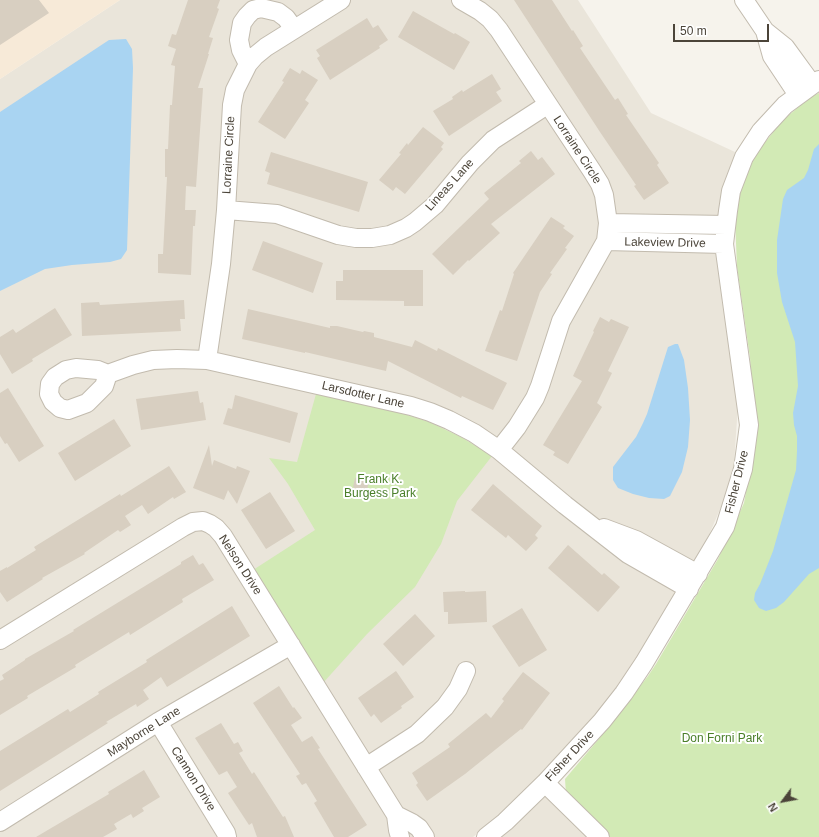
<!DOCTYPE html>
<html>
<head>
<meta charset="utf-8">
<style>
	body { margin:0 }
	#map { position:relative; width:819px; height:837px; overflow:hidden; background:#f6f3ec; font-family:Helvetica,sans-serif }
	canvas { display:block }
	.north { position:absolute; left:763px; top:781px; width:40px; height:40px; -webkit-text-stroke:3px #fff; paint-order:stroke; rotate:238deg; font-size:11px; font-weight:700; line-height:16px; text-align:center; color:#4b4439 }
	.north::after { content:''; display:block; margin:auto; width:14px; height:18px; background:#4b4439; clip-path:polygon(50% 0,100% 100%,50% 72%,0 100%) }
	.scale { position:absolute; left:673px; top:24px; width:96px; height:18px; box-sizing:border-box; border:2px solid #4b4439; border-top:0; padding-left:5px; font-size:12px; line-height:14px; white-space:nowrap; color:#4b4439; -webkit-text-stroke:3px #fff; paint-order:stroke }
</style>
</head>
<body>
<div id="map">
<canvas width="819" height="837"></canvas>
<div class="north">N</div>
<div class="scale">50 m</div>
</div>
<script>
const ctx = document.querySelector('canvas').getContext('2d');
ctx.lineJoin = 'round';
function paint(path, color) { ctx.fillStyle = color; ctx.fill(path, 'evenodd'); }
const shape = rows => new Path2D(rows.map(r => 'M' + r).join(''));
function stroke(path, color, width, dash) { ctx.strokeStyle = color; ctx.lineWidth = width; ctx.lineCap = dash ? 'butt' : 'round'; ctx.setLineDash(dash || []); ctx.stroke(path); }
function drawText(font, color, halo, rows, align = 'center') {
  ctx.font = font + ' Helvetica,sans-serif'; ctx.lineWidth = 4; ctx.setLineDash([]); ctx.textBaseline = 'middle'; ctx.strokeStyle = halo; ctx.fillStyle = color; for (const [text, x, y, turn = 0] of rows) {
    ctx.save(); ctx.translate(x, y); ctx.rotate((+turn || 0) * Math.PI / 180); ctx.textAlign = isNaN(turn) ? turn : align; if (halo) ctx.strokeText(text, 0, 0); ctx.fillText(text, 0, 0); ctx.restore();
  }
}
const residential = shape([
	[120,0,578,0,651,113,735,152,721,232,738,405,733,479,697,563,620,684,550,769,501,815,473,837,0,837,0,79],
	[546,793,591,837,496,837]
]);
const commercial = shape([
	[0,0,120,0,0,79]
]);
const green = shape([
	[819,93,819,837,609,837,566,794,565,779,598,740,648,676,656,664,718,559,744,503,755,440,750,358,737,267,735,219,738,198,755,155,782,121,809,98],
	[316,394,395,411,429,422,461,437,492,456,457,501,441,544,415,587,367,634,323,683,253,570,315,530,288,484,269,458,297,462]
]);
const water = shape([
	[126,39,132,49,133,68,127,250,121,259,110,262,72,265,45,269,0,291,0,112,109,40],
	[819,144,819,568,809,574,784,602,776,608,766,611,759,608,754,600,755,593,760,584,773,551,796,470,797,451,797,436,794,425,793,413,798,386,795,342,782,302,777,273,777,240,783,199,787,190,804,178,808,170,814,149],
	[675,344,678,344,684,360,688,388,690,420,688,447,682,472,670,496,664,499,649,498,633,494,618,488,613,480,613,467,636,437,643,423,647,414,668,347]
]);
const building = shape([
	[0,0,39,0,49,13,0,45],
	[188,0,220,0,217,8,219,9,209,37,213,38,208,54,209,54,198,88,203,88,196,187,186,186,185,210,196,210,195,226,193,226,191,275,158,273,158,254,163,254,167,177,165,177,165,149,168,149,170,105,172,105,175,66,171,65,176,49,168,46,172,34,176,35],
	[514,0,552,0,572,31,573,30,583,46,580,48,615,100,618,98,628,114,626,115,659,163,657,165,669,183,644,200,634,186,636,185,600,132],
	[413,11,454,34,455,33,470,42,454,70,398,37],
	[367,18,373,28,378,25,388,40,379,46,380,48,330,80,317,58,320,56,316,50],
	[290,68,300,74,302,70,318,80,305,100,309,103,285,139,258,122,284,82,282,81],
	[492,74,501,89,496,92,502,101,449,136,433,111,453,99,452,97,462,90,463,92],
	[423,127,444,143,441,147,443,149,405,194,396,187,393,191,379,180,401,154,399,153,407,143,408,145],
	[531,151,538,160,542,157,555,174,491,224,500,233,469,261,468,260,453,275,432,254,489,199,484,193,521,163,519,161],
	[271,152,368,182,359,212,267,184,270,173,265,171],
	[551,217,565,226,563,228,574,236,565,248,567,249,550,273,552,274,540,292,517,361,485,351,500,310,502,311,514,274,513,273],
	[263,241,323,263,313,293,252,270],
	[343,270,423,270,423,306,404,306,404,301,336,300,336,281,343,281],
	[184,300,185,319,180,319,181,331,82,336,81,303,99,302,100,305],
	[55,308,72,335,32,359,33,361,12,374,0,354,0,337,13,329,16,333],
	[248,309,330,328,330,326,337,326,363,332,364,331,374,333,374,337,412,347,415,340,437,351,438,348,507,383,493,410,462,396,461,398,388,361,386,371,305,352,305,353,242,339],
	[600,317,609,322,611,319,629,327,608,371,612,373,597,403,602,407,568,464,553,455,555,452,543,445,582,381,573,376,594,332,593,331],
	[8,388,44,446,19,462,7,443,5,444,0,436,0,393],
	[198,391,200,403,203,402,206,420,141,430,136,399],
	[235,395,298,413,290,443,223,424,228,408,232,409],
	[114,419,131,446,75,481,58,453],
	[209,445,212,466,214,460,236,469,237,466,250,471,237,504,228,490,224,500,193,488],
	[169,466,186,492,174,499,173,497,148,514,142,505,125,516,131,525,120,532,118,530,84,553,85,554,42,578,43,579,7,602,0,592,0,571,7,567,7,568,36,550,34,547,120,494,121,496],
	[363,476,369,482,367,490,359,493,353,487,355,478],
	[493,484,542,526,535,535,538,538,526,551,508,535,506,538,471,510],
	[270,492,295,531,266,549,241,510],
	[568,545,602,575,604,573,620,587,598,612,548,568],
	[193,555,199,565,203,563,214,580,182,599,183,602,130,635,129,632,75,665,76,667,27,696,28,698,0,715,0,681,4,679,2,675,25,660,25,659,74,631,73,630,181,564,181,562],
	[465,591,465,592,486,591,487,622,448,624,448,612,444,612,443,592],
	[232,606,250,636,167,687,161,677,143,690,149,699,137,707,136,704,106,722,108,723,0,791,0,751,68,709,70,712,99,694,98,692,147,662,146,660],
	[522,608,547,650,519,667,492,626],
	[415,614,435,636,403,666,383,644],
	[396,671,414,697,401,706,402,708,381,723,374,714,371,717,358,698],
	[523,672,550,693,522,730,521,729,465,774,427,801,416,785,418,783,412,773,450,747,448,744,486,713,491,718,504,701,502,699],
	[279,686,293,708,294,707,302,718,291,725,302,742,312,736,320,748,318,749,367,825,348,837,334,837,314,803,317,801,306,783,302,785,296,776,300,774,253,703],
	[221,723,234,744,238,742,243,751,239,753,252,774,254,772,283,817,285,816,294,837,257,837,252,823,249,825,228,793,237,787,227,771,219,775,195,738],
	[144,770,160,797,142,808,144,811,133,818,131,814,114,824,117,829,103,837,36,837,109,794,108,792]
]);
const minor = shape([
	[461,0,480,11,490,19,499,30,592,171,600,184,604,195,608,223,606,241,561,321,540,386,535,398,517,427,499,450],
	[744,0,765,31,772,56,798,95],
	[765,31,785,47,812,84],
	[248,64,241,50,239,40,242,23,247,16,253,10,261,8,278,12,286,18,294,29],
	[226,210,277,214,338,235,356,238,372,238,390,235,406,228,415,222,435,205,470,163,493,140,547,105],
	[608,223,726,225],
	[606,241,724,244],
	[207,360,221,264,226,210,232,105,235,90,248,64,255,56,266,47,341,0],
	[108,374,104,386,87,403,68,410,60,408,53,402,49,394,50,384,55,377,66,370,76,368,98,370,108,374,133,365,153,360,177,359,207,360,411,406,430,412,449,420,474,433,499,450,565,505,628,554,689,589],
	[604,528,636,540,698,574],
	[0,640,183,527,193,522,203,521,210,524,216,528,223,536,396,815,398,830,400,837],
	[158,722,226,833,227,837],
	[366,767,417,734,445,707,458,689,466,671],
	[545,783,600,837],
	[396,815,412,823,419,828,425,837],
	[0,822,158,722,291,645],
	[486,837,505,822,545,783,602,721,624,693,644,663,725,527,743,469,749,425,724,244,728,211,731,191,744,157,761,131,785,105,819,80]
]);
const streetNames = [
	["Lorraine Circle",577,150,57],
	["Lorraine Circle",229,155,-87],
	["Lineas Lane",450,185,-48],
	["Lakeview Drive",665,243,1],
	["Larsdotter Lane",363,395,13],
	["Fisher Drive",737,482,-76],
	["Nelson Drive",240,565,57],
	["Mayborne Lane",144,732,-32],
	["Fisher Drive",570,756,-47],
	["Cannon Drive",193,779,58]
];
const parkNames = [
	["Frank K.",380,480],
	["Burgess Park",380,494],
	["Don Forni Park",722,739]
];
paint(residential, '#eae5da');
paint(commercial, '#f7ead8');
paint(green, '#d2eab5');
paint(water, '#a9d4f2');
paint(building, '#d8cfc1');
stroke(minor, '#c2bbae', 20);
stroke(minor, '#fff', 18);
drawText('12px', '#4b4439', '#fff', streetNames);
drawText('12px', '#4a7f2a', '#fff', parkNames);
</script>
</body>
</html>
